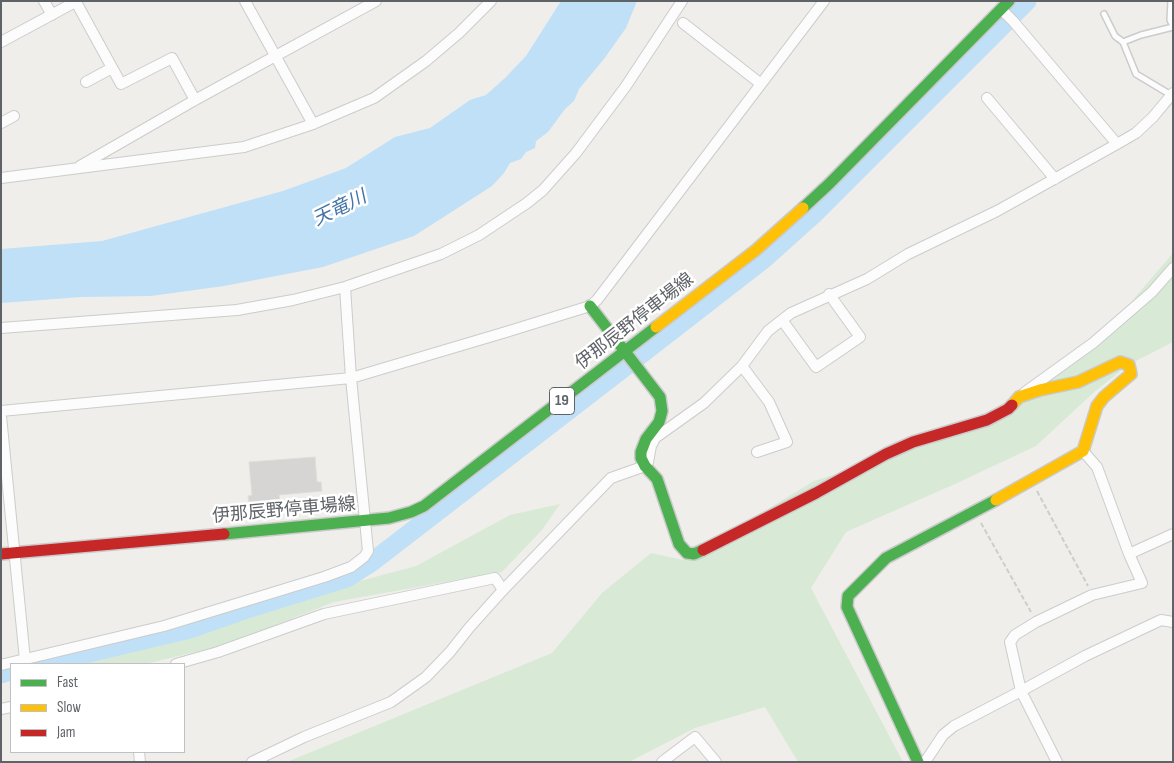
<!DOCTYPE html>
<html>
<head>
<meta charset="utf-8">
<style>
	body { margin:0 }
	#map { position:relative; width:1174px; height:763px; overflow:hidden; background:#efeeea; font-family:"Sofia Sans Condensed",sans-serif }
	canvas { display:block }
	.frame { position:absolute; inset:0; border:2px solid #5f6368; pointer-events:none }
	.legend { position:absolute; left:10px; top:663px; width:175px; height:90px; box-sizing:border-box; background:#fff; border:1px solid #bfc1c3; margin:0; padding:6px 9px; list-style:none; font-size:15px; color:#5f6368 }
	.legend li { display:flex; align-items:center; gap:10px; height:25px }
	.legend b { width:25px; border:1px solid #bfc1c3 }
</style>
</head>
<body>
<div id="map">
<canvas width="1174" height="763"></canvas>
<div class="frame"></div>
<ul class="legend">
<li><b style="height:6px;background:#4caf50"></b>Fast</li>
<li><b style="height:6px;background:#ffc107"></b>Slow</li>
<li><b style="height:6px;background:#c62828"></b>Jam</li>
</ul>
</div>
<script>
const ctx = document.querySelector('canvas').getContext('2d');
ctx.lineJoin = 'round';
function paint(path, color) { ctx.fillStyle = color; ctx.fill(path, 'evenodd'); }
const shape = rows => new Path2D(rows.map(r => 'M' + r).join(''));
function stroke(path, color, width, dash) { ctx.strokeStyle = color; ctx.lineWidth = width; ctx.lineCap = dash ? 'butt' : 'round'; ctx.setLineDash(dash || []); ctx.stroke(path); }
function drawText(font, color, halo, rows, align = 'center') {
  ctx.font = font + ' "Sofia Sans Condensed","Noto Sans JP",sans-serif'; ctx.lineWidth = 5; ctx.setLineDash([]); ctx.textBaseline = 'middle'; ctx.strokeStyle = halo; ctx.fillStyle = color; for (const [text, x, y, turn = 0] of rows) {
    ctx.save(); ctx.translate(x, y); ctx.rotate((+turn || 0) * Math.PI / 180); ctx.textAlign = isNaN(turn) ? turn : align; if (halo) ctx.strokeText(text, 0, 0); ctx.fillText(text, 0, 0); ctx.restore();
  }
}
const green = shape([
	[1173,253,1173,342,1128,365,1092,394,1036,446,955,484,846,532,811,588,903,762,798,762,765,707,695,728,629,762,287,762,552,653,602,593,651,553,683,560,814,481,955,436,1105,338,1137,295],
	[560,504,542,530,502,572,334,602,225,645,145,664,64,664,188,635,289,600,416,566,510,515]
]);
const water = shape([
	[561,1,637,1,626,28,604,59,579,89,574,101,565,109,548,132,536,141,535,148,526,152,521,159,510,163,504,173,492,186,414,236,323,267,224,286,151,296,81,297,1,303,1,249,102,241,283,191,346,168,395,137,430,128,470,100,486,95,505,78,526,56]
]);
const river = shape([
	[635,359,764,259,813,215,1027,1],
	[42,664,190,629,244,610,347,578,372,562,630,363],
	[1,674,11,671]
]);
const building = shape([
	[315,457,317,482,321,482,322,491,279,495,280,503,249,505,248,496,252,495,249,462,315,457]
]);
const path = shape([
	[1037,491,1088,586],
	[981,523,1031,612]
]);
const lane = shape([
	[1171,1,1170,20,1173,26],
	[1104,14,1115,36,1123,42,1141,35,1173,27],
	[1123,42,1136,74,1171,95]
]);
const street = shape([
	[44,1,52,15],
	[245,1,313,124],
	[76,2,121,84,172,58,195,100],
	[1001,9,1013,21,1117,144],
	[683,23,761,84],
	[1,42,77,1],
	[86,82,112,68],
	[987,98,1055,179],
	[1,123,14,116],
	[80,166,195,100,376,1],
	[1,178,244,147,313,124,374,98,426,61,459,33,491,1],
	[782,320,816,367,860,337,829,294],
	[1,328,237,310,293,300,345,287,441,254,479,235,527,203,543,190,576,153,626,86,682,1],
	[742,366,769,402,787,442,757,452],
	[1025,392,1093,343,1152,292,1173,268],
	[1,411,351,378,506,332,590,306,597,300,824,1],
	[1,416,25,660],
	[1129,554,1173,534],
	[176,664,218,652,324,614,495,578,503,590],
	[1,665,164,626,324,577,351,567,364,557,368,551,351,378,345,287],
	[1,709,11,707],
	[139,752,140,762],
	[252,762,304,737,391,702,426,677,450,652,469,628,503,590,611,478,645,466,648,462,651,446,655,438,704,403,742,366,768,331,791,313,867,279,908,254,997,211,1117,144,1136,133,1153,117,1173,93],
	[662,762,695,737,716,762],
	[925,762,943,735,954,726,1021,691,1085,656,1161,620,1173,622],
	[1057,762,1021,691,1010,642,1015,635,1036,622,1092,595,1142,583,1129,554,1097,467,1083,451]
]);
const fast = shape([
	[803,208,829,184,1009,1],
	[590,306,660,397,662,411,659,422,646,439,641,452,641,458,645,466,657,479,679,544,687,553,694,554,703,550],
	[224,534,389,518,411,512,424,506,656,327],
	[918,762,847,607,848,596,886,558,996,500]
]);
const slow = shape([
	[656,327,756,250,803,208],
	[996,500,1083,451,1097,406,1104,397,1131,374,1129,365,1120,362,1078,382,1040,390,1019,397,1012,405]
]);
const jam = shape([
	[703,550,816,493,886,454,913,442,987,420,1008,409,1012,405],
	[1,554,224,534]
]);
const shields = [
	[562,401,25]
];
const shieldNames = [
	["19",562,401]
];
const streetNames = [
	["伊那辰野停車場線",635,322,-38],
	["伊那辰野停車場線",284,511,-5]
];
const waterNames = [
	["天竜川",340,209,-26]
];
paint(green, '#d8ead6');
paint(water, '#bfe0f7');
stroke(river, '#bfe0f7', 19);
paint(building, '#d6d5d3');
stroke(building, '#deddd9', 1);
stroke(lane, '#cbcccc', 8);
stroke(street, '#cbcccc', 12);
stroke(fast, '#cacacb', 14);
stroke(slow, '#cacacb', 14);
stroke(jam, '#cacacb', 14);
stroke(path, '#cacfcc', 2, [5, 2.5]);
stroke(lane, '#fdfcfc', 5);
stroke(street, '#fdfcfc', 10);
stroke(fast, '#4caf50', 11);
stroke(slow, '#ffc107', 11);
stroke(jam, '#c62828', 11);
for (const [x, y, w] of shields) { const box = new Path2D(); box.roundRect(x - w / 2, y - 13.5, w, 27, 4); ctx.fillStyle = '#fff'; ctx.fill(box); stroke(box, '#5f6368', 1); }
drawText('bold 16px', '#5f6368', null, shieldNames);
drawText('18px', '#5f6368', '#fff', streetNames);
drawText('italic 19px', '#4374a8', '#fff', waterNames);
</script>
</body>
</html>
